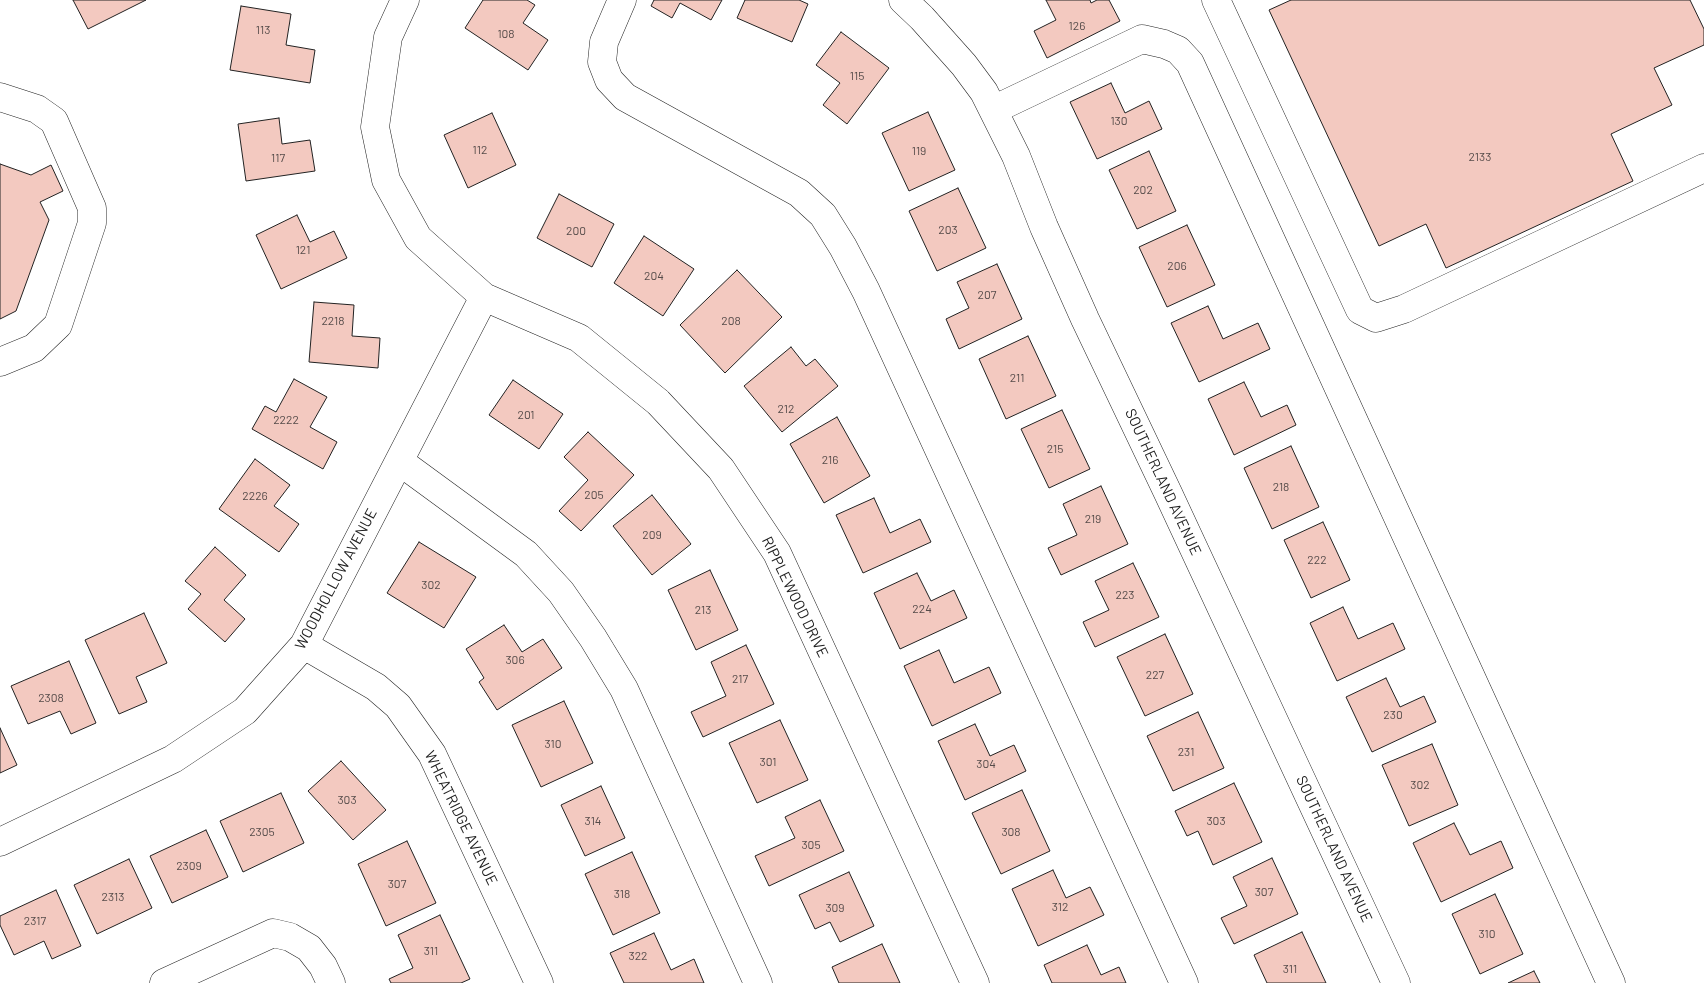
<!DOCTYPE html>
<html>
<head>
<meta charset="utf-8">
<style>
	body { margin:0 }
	canvas { display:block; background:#fff }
</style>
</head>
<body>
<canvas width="1704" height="983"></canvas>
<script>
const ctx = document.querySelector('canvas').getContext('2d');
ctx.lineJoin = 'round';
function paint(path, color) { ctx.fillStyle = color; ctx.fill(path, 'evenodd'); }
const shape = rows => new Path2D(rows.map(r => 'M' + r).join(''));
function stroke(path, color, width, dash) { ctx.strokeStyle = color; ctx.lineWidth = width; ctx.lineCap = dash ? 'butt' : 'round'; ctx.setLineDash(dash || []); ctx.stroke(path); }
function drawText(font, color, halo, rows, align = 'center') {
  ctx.font = font + ' Barlow,sans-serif'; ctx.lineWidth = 4; ctx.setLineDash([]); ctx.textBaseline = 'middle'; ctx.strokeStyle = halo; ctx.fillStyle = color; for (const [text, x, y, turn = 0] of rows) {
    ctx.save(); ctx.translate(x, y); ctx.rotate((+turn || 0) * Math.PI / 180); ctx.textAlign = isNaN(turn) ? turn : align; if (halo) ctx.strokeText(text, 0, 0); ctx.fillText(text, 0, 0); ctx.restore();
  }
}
const building = shape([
	[73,0,146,0,88,29,73,0],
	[483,0,527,0,535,5,523,23,548,40,528,70,465,28,483,0],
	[654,0,722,0,711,20,680,3,672,18,651,6,654,0],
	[745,0,799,0,808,4,792,42,737,18,745,0],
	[1046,0,1090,0,1091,3,1097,0,1109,0,1120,21,1047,58,1034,31,1056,20,1046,0],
	[1291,0,1690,0,1704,29,1704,45,1654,68,1672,105,1611,134,1633,181,1446,268,1426,224,1379,246,1269,10,1291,0],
	[241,6,291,14,286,45,315,50,310,83,230,70,241,6],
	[841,32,889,68,847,124,823,105,840,83,816,65,841,32],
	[1111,83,1125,113,1149,101,1162,129,1097,159,1070,102,1111,83],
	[928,112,955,170,909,191,882,133,928,112],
	[492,113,516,165,468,188,444,135,492,113],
	[279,118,282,144,310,140,315,171,246,181,238,124,279,118],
	[1149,151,1176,211,1137,229,1109,170,1149,151],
	[0,164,31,175,51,165,63,191,40,202,49,220,16,311,0,319,0,164],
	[958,188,986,248,937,271,909,211,958,188],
	[559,194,614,224,592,267,537,238,559,194],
	[297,215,310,242,334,231,347,258,281,289,256,235,297,215],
	[1187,225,1215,285,1167,307,1139,247,1187,225],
	[644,236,694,269,663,316,614,283,644,236],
	[997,264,1022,319,959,349,946,319,969,308,957,282,997,264],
	[737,270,782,317,725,373,680,325,737,270],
	[314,302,354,305,352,336,380,338,378,368,309,362,314,302],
	[1208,306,1223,339,1258,323,1270,349,1199,382,1171,323,1208,306],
	[1028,336,1056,396,1006,419,979,359,1028,336],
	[791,347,806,366,815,359,838,386,782,432,744,386,791,347],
	[294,379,327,397,310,427,337,442,323,469,252,429,265,406,276,412,294,379],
	[513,380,563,414,539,449,489,415,513,380],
	[1244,382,1261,417,1287,405,1296,425,1234,455,1208,399,1244,382],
	[1062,410,1090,469,1049,488,1021,429,1062,410],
	[837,417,870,476,824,503,790,444,837,417],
	[588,432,634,475,581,531,559,511,588,480,564,457,588,432],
	[1291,446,1319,507,1272,529,1244,468,1291,446],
	[255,459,290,485,274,506,299,524,279,552,219,509,255,459],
	[1101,486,1128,544,1061,575,1048,548,1077,535,1063,504,1101,486],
	[652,495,691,544,652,575,613,526,652,495],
	[874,498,890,533,920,519,931,542,863,573,836,515,874,498],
	[1323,522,1350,580,1311,598,1284,540,1323,522],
	[419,542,476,577,444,628,387,593,419,542],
	[215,547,246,575,224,600,245,619,225,642,188,609,201,594,185,581,215,547],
	[1133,563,1159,617,1095,647,1083,622,1109,610,1095,581,1133,563],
	[710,570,738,630,696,650,668,590,710,570],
	[917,573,931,601,954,590,967,618,900,649,874,593,917,573],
	[1343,607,1358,639,1393,623,1405,649,1337,681,1310,623,1343,607],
	[144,613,167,663,136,677,147,702,119,714,85,640,144,613],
	[504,625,522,652,543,639,562,668,497,710,479,682,484,678,466,649,504,625],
	[1165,634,1193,694,1145,716,1117,657,1165,634],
	[746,645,774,704,703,737,691,712,726,696,711,662,746,645],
	[939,650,954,683,989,667,1001,693,932,726,904,666,939,650],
	[69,661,96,723,71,734,60,711,28,724,11,686,69,661],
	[1386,678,1400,707,1424,696,1436,722,1372,752,1346,697,1386,678],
	[564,701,593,763,541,787,512,725,564,701],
	[1198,712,1224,768,1173,791,1147,736,1198,712],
	[780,720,808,780,757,803,729,743,780,720],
	[975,724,990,756,1014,745,1026,771,965,800,938,741,975,724],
	[0,728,17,765,0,773,0,728],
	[1432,744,1458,805,1409,826,1382,765,1432,744],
	[341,761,386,810,353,840,308,791,341,761],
	[1234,783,1262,842,1213,865,1198,831,1187,836,1175,811,1234,783],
	[601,786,625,838,585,856,561,805,601,786],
	[1022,790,1050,851,1001,874,972,813,1022,790],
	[281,793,304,843,243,872,220,821,281,793],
	[820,800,844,851,769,886,755,856,795,838,785,817,820,800],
	[1454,823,1470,855,1501,841,1513,868,1441,902,1413,843,1454,823],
	[206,830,228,877,172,903,150,856,206,830],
	[407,841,436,903,386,926,358,864,407,841],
	[632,852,660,913,613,935,585,874,632,852],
	[1272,858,1298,914,1234,944,1221,918,1247,906,1233,877,1272,858],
	[129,859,152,908,97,934,74,885,129,859],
	[1053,870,1066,898,1090,887,1104,915,1038,946,1012,889,1053,870],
	[849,872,874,926,840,942,830,922,815,929,799,895,849,872],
	[56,890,81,946,52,959,44,941,14,955,0,925,0,916,56,890],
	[1495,894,1523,954,1480,974,1452,914,1495,894],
	[440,915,470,979,461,983,391,983,389,979,413,968,398,935,440,915],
	[1302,932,1326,983,1267,983,1254,955,1302,932],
	[654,933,671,970,694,959,704,983,624,983,610,953,654,933],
	[882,944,900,983,839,983,832,967,882,944],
	[1087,945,1101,975,1119,967,1126,983,1052,983,1044,965,1087,945],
	[1534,971,1540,983,1508,983,1534,971]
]);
const minor = shape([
	[405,0,388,37,375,127,386,180,418,238,484,297,579,338,658,402,721,469,777,553,975,983],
	[622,0,604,42,602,62,609,80,625,97,799,193,823,215,843,247,866,291,1184,983],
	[903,0,922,18,964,65,984,92,1016,156,1044,227,1085,319,1168,493,1396,983],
	[1216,0,1360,310,1376,318,1404,309,1704,168],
	[0,97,37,109,54,121,92,208,92,223,58,325,34,348,0,362],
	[993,110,1142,39,1164,44,1178,50,1190,63,1611,983],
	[399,461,526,554,561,592,593,638,624,689,758,983],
	[304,645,376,687,398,706,432,754,539,983],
	[0,842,173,759,245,711,304,645,484,297],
	[164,983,273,933,290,937,309,948,323,966,331,983]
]);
const numberNames = [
	["126",1077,26],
	["113",263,30],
	["108",506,34],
	["115",857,76],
	["130",1119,121],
	["112",480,150],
	["119",919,151],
	["2133",1480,157],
	["117",278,158],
	["202",1143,190],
	["203",948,230],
	["200",576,231],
	["121",303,250],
	["206",1177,266],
	["204",654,276],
	["207",987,295],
	["2218",333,321],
	["208",731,321],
	["211",1017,378],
	["212",786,409],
	["201",526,415],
	["2222",286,420],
	["215",1055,449],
	["216",830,460],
	["218",1281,487],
	["205",594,495],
	["2226",255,496],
	["219",1093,519],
	["209",652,535],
	["222",1317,560],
	["302",431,585],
	["223",1125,595],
	["224",922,609],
	["213",703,610],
	["306",515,660],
	["227",1155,675],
	["217",740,679],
	["2308",51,698],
	["230",1393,715],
	["310",553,744],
	["231",1186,752],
	["301",768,762],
	["304",986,764],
	["302",1420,785],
	["303",347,800],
	["314",593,821],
	["303",1216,821],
	["2305",262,832],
	["308",1011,832],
	["305",811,845],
	["2309",189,866],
	["307",397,884],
	["307",1264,892],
	["318",622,894],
	["2313",113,897],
	["312",1060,907],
	["309",835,908],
	["2317",35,921],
	["310",1487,934],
	["311",431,951],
	["322",638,956],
	["311",1290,969]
];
const streetNames = [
	["SOUTHERLAND AVENUE",1163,482,65],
	["WOODHOLLOW AVENUE",336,579,-62],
	["RIPPLEWOOD DRIVE",795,597,64],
	["WHEATRIDGE AVENUE",461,818,64],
	["SOUTHERLAND AVENUE",1334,849,65]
];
paint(building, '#f3c9c0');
stroke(building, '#222', 1);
stroke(minor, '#222', 29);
stroke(minor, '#fff', 28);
drawText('12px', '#564c4a', null, numberNames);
drawText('15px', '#222', '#fff', streetNames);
</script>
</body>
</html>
